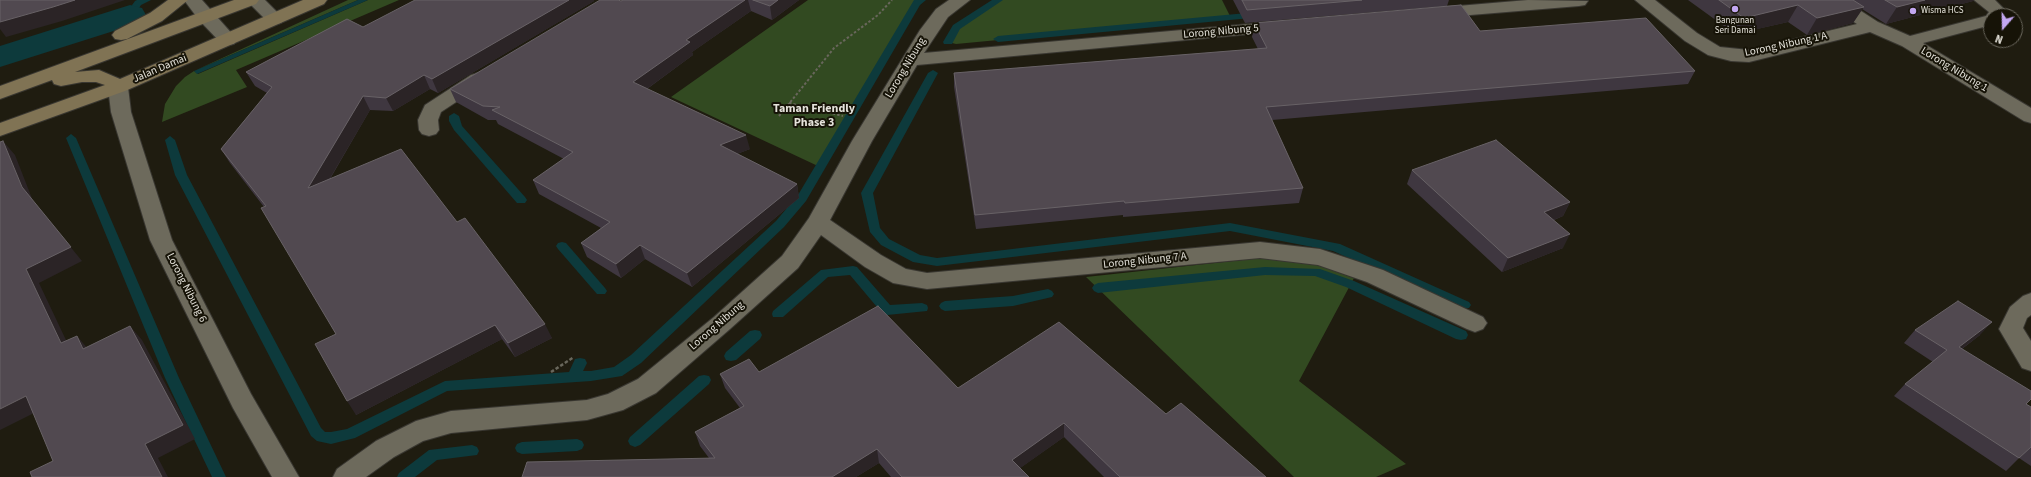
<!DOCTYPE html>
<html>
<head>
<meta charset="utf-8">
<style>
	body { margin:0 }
	#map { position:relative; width:2031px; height:477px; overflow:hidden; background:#1f1c10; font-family:"Source Sans 3",sans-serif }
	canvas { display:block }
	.north { position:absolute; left:1983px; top:8px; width:40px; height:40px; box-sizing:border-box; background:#161307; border:1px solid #69665c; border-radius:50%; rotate:200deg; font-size:11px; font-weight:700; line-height:16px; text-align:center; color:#e5e3db }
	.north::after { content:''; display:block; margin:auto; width:14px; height:18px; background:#c3a7f2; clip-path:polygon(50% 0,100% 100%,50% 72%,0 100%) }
</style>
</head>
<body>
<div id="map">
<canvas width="2031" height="477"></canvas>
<div class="north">N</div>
</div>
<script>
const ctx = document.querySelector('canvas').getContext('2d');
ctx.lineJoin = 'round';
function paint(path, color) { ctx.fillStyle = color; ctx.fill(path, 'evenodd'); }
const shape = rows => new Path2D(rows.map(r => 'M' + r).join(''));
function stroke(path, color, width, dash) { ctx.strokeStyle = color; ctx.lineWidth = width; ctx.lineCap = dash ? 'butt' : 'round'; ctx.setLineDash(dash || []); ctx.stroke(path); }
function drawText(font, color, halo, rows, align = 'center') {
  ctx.font = font + ' "Source Sans 3",sans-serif'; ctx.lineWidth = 4; ctx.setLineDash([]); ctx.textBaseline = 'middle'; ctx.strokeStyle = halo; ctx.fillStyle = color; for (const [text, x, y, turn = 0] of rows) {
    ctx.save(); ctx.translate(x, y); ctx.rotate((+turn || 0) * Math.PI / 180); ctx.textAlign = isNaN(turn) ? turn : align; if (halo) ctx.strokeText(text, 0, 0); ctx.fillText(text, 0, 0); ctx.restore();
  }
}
const green = shape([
	[348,0,358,0,194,71,198,74,368,0,399,0,236,70,247,87,162,122,165,104,176,86,185,77,194,71],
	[808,0,921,0,916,3,820,167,671,97],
	[998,0,1222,0,1231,18,956,44,948,42,956,27],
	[1261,258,1318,265,1354,278,1299,381,1406,464,1376,477,1294,477,1086,277]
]);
const water = shape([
	[358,0,368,0,197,74,194,71]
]);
const stream = shape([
	[137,0,151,0,141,5,133,17,127,17,125,15,135,1,137,0],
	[914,0,926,0,920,5,806,201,784,227,641,363,622,376,591,381,447,391,355,438,331,444,317,441,311,436,175,175,165,140,170,136,175,140,187,175,321,428,325,432,331,432,347,429,445,381,569,372,575,359,580,358,585,359,587,363,583,371,591,371,614,367,631,355,776,221,798,195,914,0],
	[992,0,1003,0,960,29,952,44,944,44,943,42,953,25,992,0],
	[1258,12,1263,15,1261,17,998,42,993,39,998,36,1258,12],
	[933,70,938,73,873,193,880,228,889,239,920,255,937,258,1230,223,1340,244,1469,302,1471,305,1469,308,1461,308,1333,251,1230,231,937,266,913,262,881,245,870,232,861,193,928,73,933,70],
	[454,113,459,116,462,126,525,197,527,200,525,203,517,203,454,130,449,121,449,116,454,113],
	[71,134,76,138,179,378,226,477,212,477,165,378,66,138,71,134],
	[562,242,566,243,605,288,607,291,605,294,597,294,558,249,556,246,558,243,562,242],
	[853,266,857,267,890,305,922,303,927,305,928,308,927,311,887,315,882,313,850,275,828,277,783,317,773,317,772,314,773,311,821,270,853,266],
	[1265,267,1320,269,1354,281,1466,331,1468,335,1466,339,1461,340,1456,339,1346,287,1315,276,1265,275,1098,293,1094,291,1092,288,1094,285,1098,283,1265,267],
	[1048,289,1052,291,1054,294,1052,297,1013,306,945,311,941,309,939,306,941,303,945,301,1013,296,1048,289],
	[755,330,760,331,762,335,760,339,736,360,731,361,726,360,724,356,726,352,750,331,755,330],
	[704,375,709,376,711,380,709,384,640,445,635,447,630,445,628,441,630,437,699,376,704,375],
	[577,439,582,441,584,445,582,449,577,451,522,454,517,452,515,448,517,444,522,442,577,439],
	[472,445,477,447,479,451,477,455,437,460,415,477,397,477,399,473,429,450,472,445]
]);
const canal = shape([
	[130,5,142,8,146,15,142,22,0,67,0,46,130,5]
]);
const pathFar1 = shape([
	[789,103,843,116],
	[779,116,834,48,878,15,892,0]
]);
const path = shape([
	[551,372,574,357]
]);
const minor = shape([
	[184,0,202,0,234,36,237,40,234,44,228,45,222,44,199,20,184,0],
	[246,0,265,0,284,19,281,23,275,24,269,23,246,0],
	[949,0,970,0,948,17,924,53,1283,21,1289,22,1292,26,1289,30,1283,31,917,65,872,141,830,220,881,255,906,269,927,273,1260,242,1320,249,1383,270,1483,317,1487,323,1483,329,1475,332,1467,329,1367,282,1318,265,1260,258,927,289,893,283,865,267,821,235,798,268,730,329,656,393,623,410,587,420,451,433,423,441,394,457,366,477,333,477,337,469,376,441,416,421,451,411,587,400,608,394,638,379,714,317,782,256,809,218,852,141,920,30,936,9,949,0],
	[1528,0,1588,1,1585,5,1579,6,1434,18,1428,17,1425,13,1428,9,1434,8,1528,0],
	[1635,0,1655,0,1697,33,1720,47,1749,50,1857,24,1826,4,1823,0,1844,0,1878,22,1910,36,1986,16,1989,12,1974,0,1995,0,2007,12,2004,16,1991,16,1991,25,1923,43,2031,108,2031,123,2024,121,1902,46,1870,32,1749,62,1731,61,1708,55,1685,41,1635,0],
	[478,73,485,75,487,79,485,83,441,112,438,120,439,130,436,134,429,136,422,134,419,130,418,120,425,105,471,75,478,73],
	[118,81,125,83,128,87,131,112,172,240,251,394,299,477,272,477,233,408,150,240,111,112,108,87,111,83,118,81],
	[2031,293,2031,315,2027,318,2023,328,2031,341,2031,371,2022,368,1999,329,2010,307,2023,296,2031,293]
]);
const secondary = shape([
	[168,0,188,0,162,21,127,39,121,40,115,39,112,35,115,31,150,13,168,0],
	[234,0,259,0,256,4,75,72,99,70,120,79,303,0,327,0,324,4,125,91,0,136,0,123,105,85,96,82,82,82,61,86,54,84,52,80,0,99,0,86,234,0]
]);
const wall = shape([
	[623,0,799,0,772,20,751,11,692,52,693,55,647,89,750,149,737,154,797,184,799,198,692,287,645,259,621,278,587,257,581,243,601,228,539,194,533,180,564,159,498,124,496,120,488,120,456,102,450,89],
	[1233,0,1449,0,1447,6,1245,23],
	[1688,0,1974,0,1973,1,1886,24,1862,9,1853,23,1807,35,1788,22,1735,34],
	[594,1,438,93,430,89,393,111,370,110,330,179,457,222,552,338,515,357,502,339,356,415,336,334,264,207,230,163,221,149,267,93,255,86,246,72,363,27],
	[1254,23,1480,31,1695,71,1688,84,1272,120,1303,188,1299,203,1123,217,1123,215,976,229,954,87,954,73,1258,49,1252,37],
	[1412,170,1570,202,1563,216,1554,220,1563,248,1502,272,1407,184],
	[1915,330,1980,335,1962,349,2026,404,2031,407,2031,466,2019,458,2006,471,1894,396,1905,384,1933,362,1904,343],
	[759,372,958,388,1166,414,1266,477,1104,477,1064,437,1020,468,1029,477,891,477,879,463,856,477,522,477,709,458,700,446,695,432,740,408,725,388,720,374]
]);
const shadedWall = shape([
	[75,0,125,0,62,21,6,37,0,29,0,22],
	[569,0,594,0,594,1,438,93,432,79],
	[745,0,748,0,751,11,692,52,693,55,637,96,633,82,686,40],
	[778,0,799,0,772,20,770,6],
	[1925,0,1974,0,1973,1,1886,24,1897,7],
	[1798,5,1788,22,1735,34,1744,18],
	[1864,7,1853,23,1807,35,1817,18],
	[424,75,430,89,393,111,386,98],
	[363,96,370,110,316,202,308,188],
	[746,135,750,149,723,159,720,145],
	[3,141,15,155,33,201,82,261,39,283,74,357,61,343,26,269,22,187],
	[797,184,799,198,692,287,687,273],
	[1570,202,1563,216,1538,226,1544,212],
	[1570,234,1563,248,1502,272,1508,258],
	[640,245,645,259,621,278,616,264],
	[1992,322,1980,335,1947,360,1959,347],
	[545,324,552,338,515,357,508,343],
	[495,325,502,339,356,415,347,401],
	[130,326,142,340,195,439,158,458,168,477,162,477,145,444],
	[77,336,89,350,83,349],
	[26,396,40,410,0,430,0,409],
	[1064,423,1064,437,1012,474,1012,460],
	[877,449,879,463,856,477,832,477]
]);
const building = shape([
	[0,0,75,0,53,7,0,22,0,0],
	[415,0,569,0,432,79,424,75,386,98,363,96,308,188,401,149,457,222,465,218,545,324,508,343,495,325,347,401,315,344,336,334,261,208,266,206,221,149,272,87,246,72,347,19,363,27,415,0],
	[600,0,618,0,621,1,623,0,745,0,686,40,690,42,633,82,746,135,720,145,797,184,687,273,640,245,616,264,581,243,610,222,533,180,573,152,492,110,500,107,483,106,450,89,600,0],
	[753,0,778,0,770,6,753,0],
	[1242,0,1362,0,1247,10,1242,0],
	[1719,0,1853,0,1864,7,1817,18,1798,5,1744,18,1719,0],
	[1885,0,1925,0,1897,7,1885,0],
	[1461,5,1480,31,1646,18,1695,71,1266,107,1303,188,1125,203,1124,201,975,215,954,73,1267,48,1254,23,1461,5],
	[1496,140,1570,202,1544,212,1570,234,1508,258,1412,170,1496,140],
	[3,141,22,187,71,247,26,269,61,343,77,336,83,349,130,326,183,425,145,444,162,477,32,477,30,472,53,461,26,396,0,409,0,142,3,141],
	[1958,301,1992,322,1959,347,2031,391,2031,399,2026,404,2031,407,2031,447,2019,458,1905,384,1947,350,1915,330,1958,301],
	[878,306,958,388,1059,322,1166,414,1181,403,1266,477,1120,477,1064,423,1012,460,1029,477,902,477,877,449,832,477,522,477,527,462,715,458,695,432,744,406,720,374,749,359,759,372,878,306]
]);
const markers = [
	[1735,9,4,"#c3a7f2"],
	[1913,11,4,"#c3a7f2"]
];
const farPoinames = [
	["Wisma HCS",1921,11],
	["Bangunan",1735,21,"center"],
	["Seri Damai",1735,31,"center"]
];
const streetNames = [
	["Lorong Nibung 5",1221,32,-5],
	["Lorong Nibung 1 A",1786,45,-12],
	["Lorong Nibung",906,68,-59],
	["Jalan Damai",160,69,-23],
	["Lorong Nibung 1",1954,70,31],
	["Lorong Nibung 7 A",1145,261,-6],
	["Lorong Nibung 6",186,288,63],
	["Lorong Nibung",717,326,-41]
];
const neighbourhoodNames = [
	["Taman Friendly",814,109],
	["Phase 3",814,123]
];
paint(green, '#324a21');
paint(water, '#0d3a3c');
paint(stream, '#0d3a3c');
paint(canal, '#0d3a3c');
stroke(minor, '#393731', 2);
stroke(secondary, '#393731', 2);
stroke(pathFar1, '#69675c', 2, [2.5, 2]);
stroke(path, '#69675c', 2.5, [3.5, 2]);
paint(minor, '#6d6a5c');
paint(secondary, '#807354');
paint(wall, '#3f3740');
paint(shadedWall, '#2b2426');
paint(building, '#514950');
stroke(building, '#686266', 1);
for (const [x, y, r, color] of markers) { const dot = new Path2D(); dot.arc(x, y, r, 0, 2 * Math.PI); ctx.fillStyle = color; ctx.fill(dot); stroke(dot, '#161307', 1.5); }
drawText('9px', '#e5e3db', '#161307', farPoinames, 'left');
drawText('11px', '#e5e3db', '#161307', streetNames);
drawText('bold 12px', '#e5e3db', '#161307', neighbourhoodNames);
</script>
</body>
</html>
